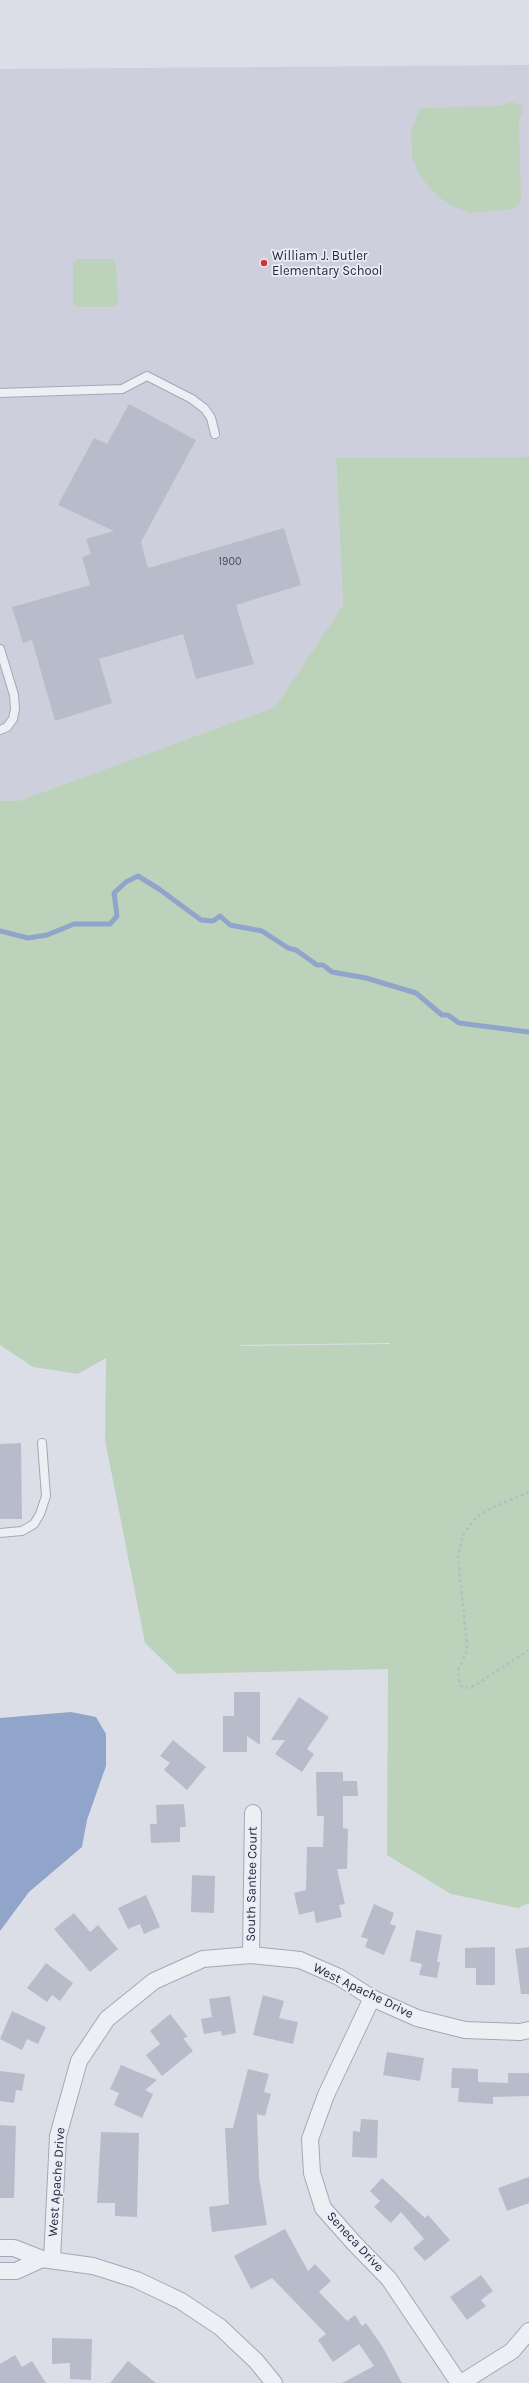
<!DOCTYPE html>
<html>
<head>
<meta charset="utf-8">
<style>
	body { margin:0 }
	canvas { display:block; background:#dbdee7 }
</style>
</head>
<body>
<canvas width="529" height="2383"></canvas>
<script>
const ctx = document.querySelector('canvas').getContext('2d');
ctx.lineJoin = 'round';
function paint(path, color) { ctx.fillStyle = color; ctx.fill(path, 'evenodd'); }
const shape = rows => new Path2D(rows.map(r => 'M' + r).join(''));
function stroke(path, color, width, dash) { ctx.strokeStyle = color; ctx.lineWidth = width; ctx.lineCap = dash ? 'butt' : 'round'; ctx.setLineDash(dash || []); ctx.stroke(path); }
function drawText(font, color, halo, rows, align = 'center') {
  ctx.font = font + ' Karla,sans-serif'; ctx.lineWidth = 3.5; ctx.setLineDash([]); ctx.textBaseline = 'middle'; ctx.strokeStyle = halo; ctx.fillStyle = color; for (const [text, x, y, turn = 0] of rows) {
    ctx.save(); ctx.translate(x, y); ctx.rotate((+turn || 0) * Math.PI / 180); ctx.textAlign = isNaN(turn) ? turn : align; if (halo) ctx.strokeText(text, 0, 0); ctx.fillText(text, 0, 0); ctx.restore();
  }
}
const built = shape([
	[529,65,529,457,336,458,343,605,275,707,18,801,0,801,0,69]
]);
const green = shape([
	[512,102,522,106,522,113,519,118,521,202,513,209,471,213,454,207,439,197,427,185,417,170,412,156,411,131,420,108,499,106],
	[77,259,113,259,116,263,118,303,113,307,77,307,73,303,73,263],
	[529,457,529,1903,518,1908,451,1894,387,1855,388,1669,177,1674,145,1643,105,1440,106,1358,78,1374,33,1367,0,1345,0,801,18,801,275,707,343,605,336,458],
	[390,1343,390,1344,239,1346,240,1345]
]);
const water = shape([
	[71,1712,96,1717,106,1734,106,1766,87,1820,82,1847,29,1892,0,1931,0,1718]
]);
const stream = shape([
	[0,931,28,938,47,935,74,924,110,924,117,916,114,893,126,882,138,876,159,889,201,920,213,921,220,916,230,925,262,931,288,948,296,950,317,965,323,965,332,972,366,978,416,993,442,1015,448,1015,459,1023,529,1032]
]);
const building = shape([
	[129,404,196,440,141,542,148,568,284,528,301,585,236,605,254,664,196,679,183,634,99,659,112,703,55,721,32,640,23,643,12,607,90,585,82,557,91,554,86,539,114,531,58,505,94,438,107,444],
	[21,1443,22,1519,0,1519,0,1444],
	[234,1692,260,1692,260,1745,247,1736,247,1752,223,1752,223,1716,234,1716],
	[299,1697,329,1717,307,1749,314,1754,302,1772,275,1754,285,1740,271,1740],
	[173,1740,206,1767,187,1790,164,1770,170,1763,160,1756],
	[316,1772,343,1772,343,1781,357,1781,358,1796,343,1796,343,1828,348,1829,347,1869,337,1869,345,1904,339,1905,342,1917,316,1923,314,1911,299,1915,294,1893,306,1890,307,1847,323,1847,324,1816,317,1816],
	[184,1804,186,1827,180,1827,180,1842,151,1843,150,1824,157,1824,156,1805],
	[192,1875,215,1876,214,1913,191,1912],
	[146,1895,160,1927,144,1934,140,1924,128,1929,118,1908],
	[374,1904,394,1913,390,1924,396,1926,384,1955,365,1947,368,1939,361,1937],
	[74,1913,90,1932,98,1925,118,1949,90,1972,54,1929],
	[416,1930,442,1935,437,1962,440,1962,437,1978,419,1975,422,1964,410,1961],
	[495,1947,495,1985,476,1985,476,1968,465,1968,465,1948],
	[529,1947,529,1994,521,1994,515,1949],
	[46,1963,73,1983,60,2001,52,1995,47,2002,27,1988],
	[263,1995,284,2001,279,2018,298,2022,293,2044,253,2035],
	[230,1996,236,2033,222,2036,221,2031,204,2034,201,2019,212,2017,209,1999],
	[12,2011,46,2027,38,2044,27,2039,22,2050,0,2039],
	[170,2014,188,2037,183,2038,193,2051,162,2076,146,2055,160,2044,150,2031],
	[387,2052,424,2058,420,2081,383,2075],
	[121,2065,157,2080,145,2090,153,2094,142,2118,114,2105,119,2093,110,2089],
	[452,2068,478,2069,478,2082,508,2083,508,2073,529,2073,529,2096,493,2097,493,2104,458,2102,459,2088,451,2088],
	[248,2069,269,2074,264,2092,271,2094,265,2116,257,2114,259,2177,267,2225,212,2232,209,2207,229,2204,225,2128,233,2128],
	[0,2071,25,2074,22,2091,16,2090,14,2103,0,2101],
	[361,2119,378,2120,377,2158,352,2157,353,2131,360,2132],
	[0,2125,16,2126,14,2198,0,2198],
	[101,2132,139,2133,137,2217,115,2216,115,2203,97,2203],
	[529,2177,529,2203,507,2211,498,2188],
	[382,2178,425,2218,428,2215,450,2240,425,2261,413,2248,424,2239,401,2212,391,2223,374,2207,380,2201,370,2191],
	[285,2229,308,2271,315,2264,331,2281,319,2292,347,2321,355,2315,362,2326,366,2323,382,2346,402,2383,342,2383,374,2366,359,2344,333,2362,318,2340,326,2334,272,2278,251,2289,234,2256],
	[481,2275,493,2291,481,2300,486,2306,467,2320,450,2297],
	[52,2338,92,2339,91,2380,70,2379,70,2363,52,2364],
	[15,2355,22,2367,32,2361,46,2383,0,2383,0,2364],
	[128,2361,156,2383,110,2383]
]);
const path = shape([
	[529,1492,491,1508,476,1517,463,1535,458,1556,467,1645,466,1653,458,1671,460,1685,465,1688,474,1686,529,1650]
]);
const lane = shape([
	[0,393,122,389,147,376,192,399,205,409,211,418,215,434],
	[0,649,14,695,15,709,13,719,7,727,0,730],
	[0,1533,22,1531,34,1524,40,1514,46,1496,42,1443]
]);
const street = shape([
	[251,1955,253,1813],
	[372,1998,326,2095,310,2139,312,2173,323,2208,354,2243,389,2279,459,2383],
	[0,2248,14,2248,42,2259,93,2266,137,2280,160,2291,181,2301,220,2327,256,2361,274,2383],
	[52,2260,58,2136,79,2061,107,2019,154,1981,203,1959,251,1955,300,1960,339,1977,372,1998,417,2018,465,2030,520,2032,529,2030],
	[0,2271,16,2271,42,2259],
	[461,2383,512,2351,529,2331]
]);
const markers = [
	[264,263,4,"#db3131"]
];
const numberNames = [
	["1900",230,562]
];
const poiNames = [
	["William J. Butler",272,256],
	["Elementary School",272,271]
];
const streetNames = [
	["South Santee Court",252,1884,-89],
	["West Apache Drive",363,1991,26],
	["West Apache Drive",57,2182,-86],
	["Seneca Drive",355,2242,47]
];
paint(built, '#cdd0dc');
paint(green, '#bdd2bb');
paint(water, '#91a5cb');
stroke(stream, '#91a5cb', 5);
paint(building, '#b8bcca');
stroke(lane, '#a4a8b4', 10);
stroke(street, '#a4a8b4', 18);
stroke(path, '#b9bcc5', 2.5, [3, 3]);
stroke(lane, '#eeeff5', 8);
stroke(street, '#eeeff5', 16);
for (const [x, y, r, color] of markers) { const dot = new Path2D(); dot.arc(x, y, r, 0, 2 * Math.PI); ctx.fillStyle = color; ctx.fill(dot); stroke(dot, '#eaedf5', 1.5); }
drawText('11px', '#494e61', null, numberNames);
drawText('13px', '#24293e', '#eaedf5', poiNames, 'left');
drawText('13px', '#24293e', '#eaedf5', streetNames);
</script>
</body>
</html>
